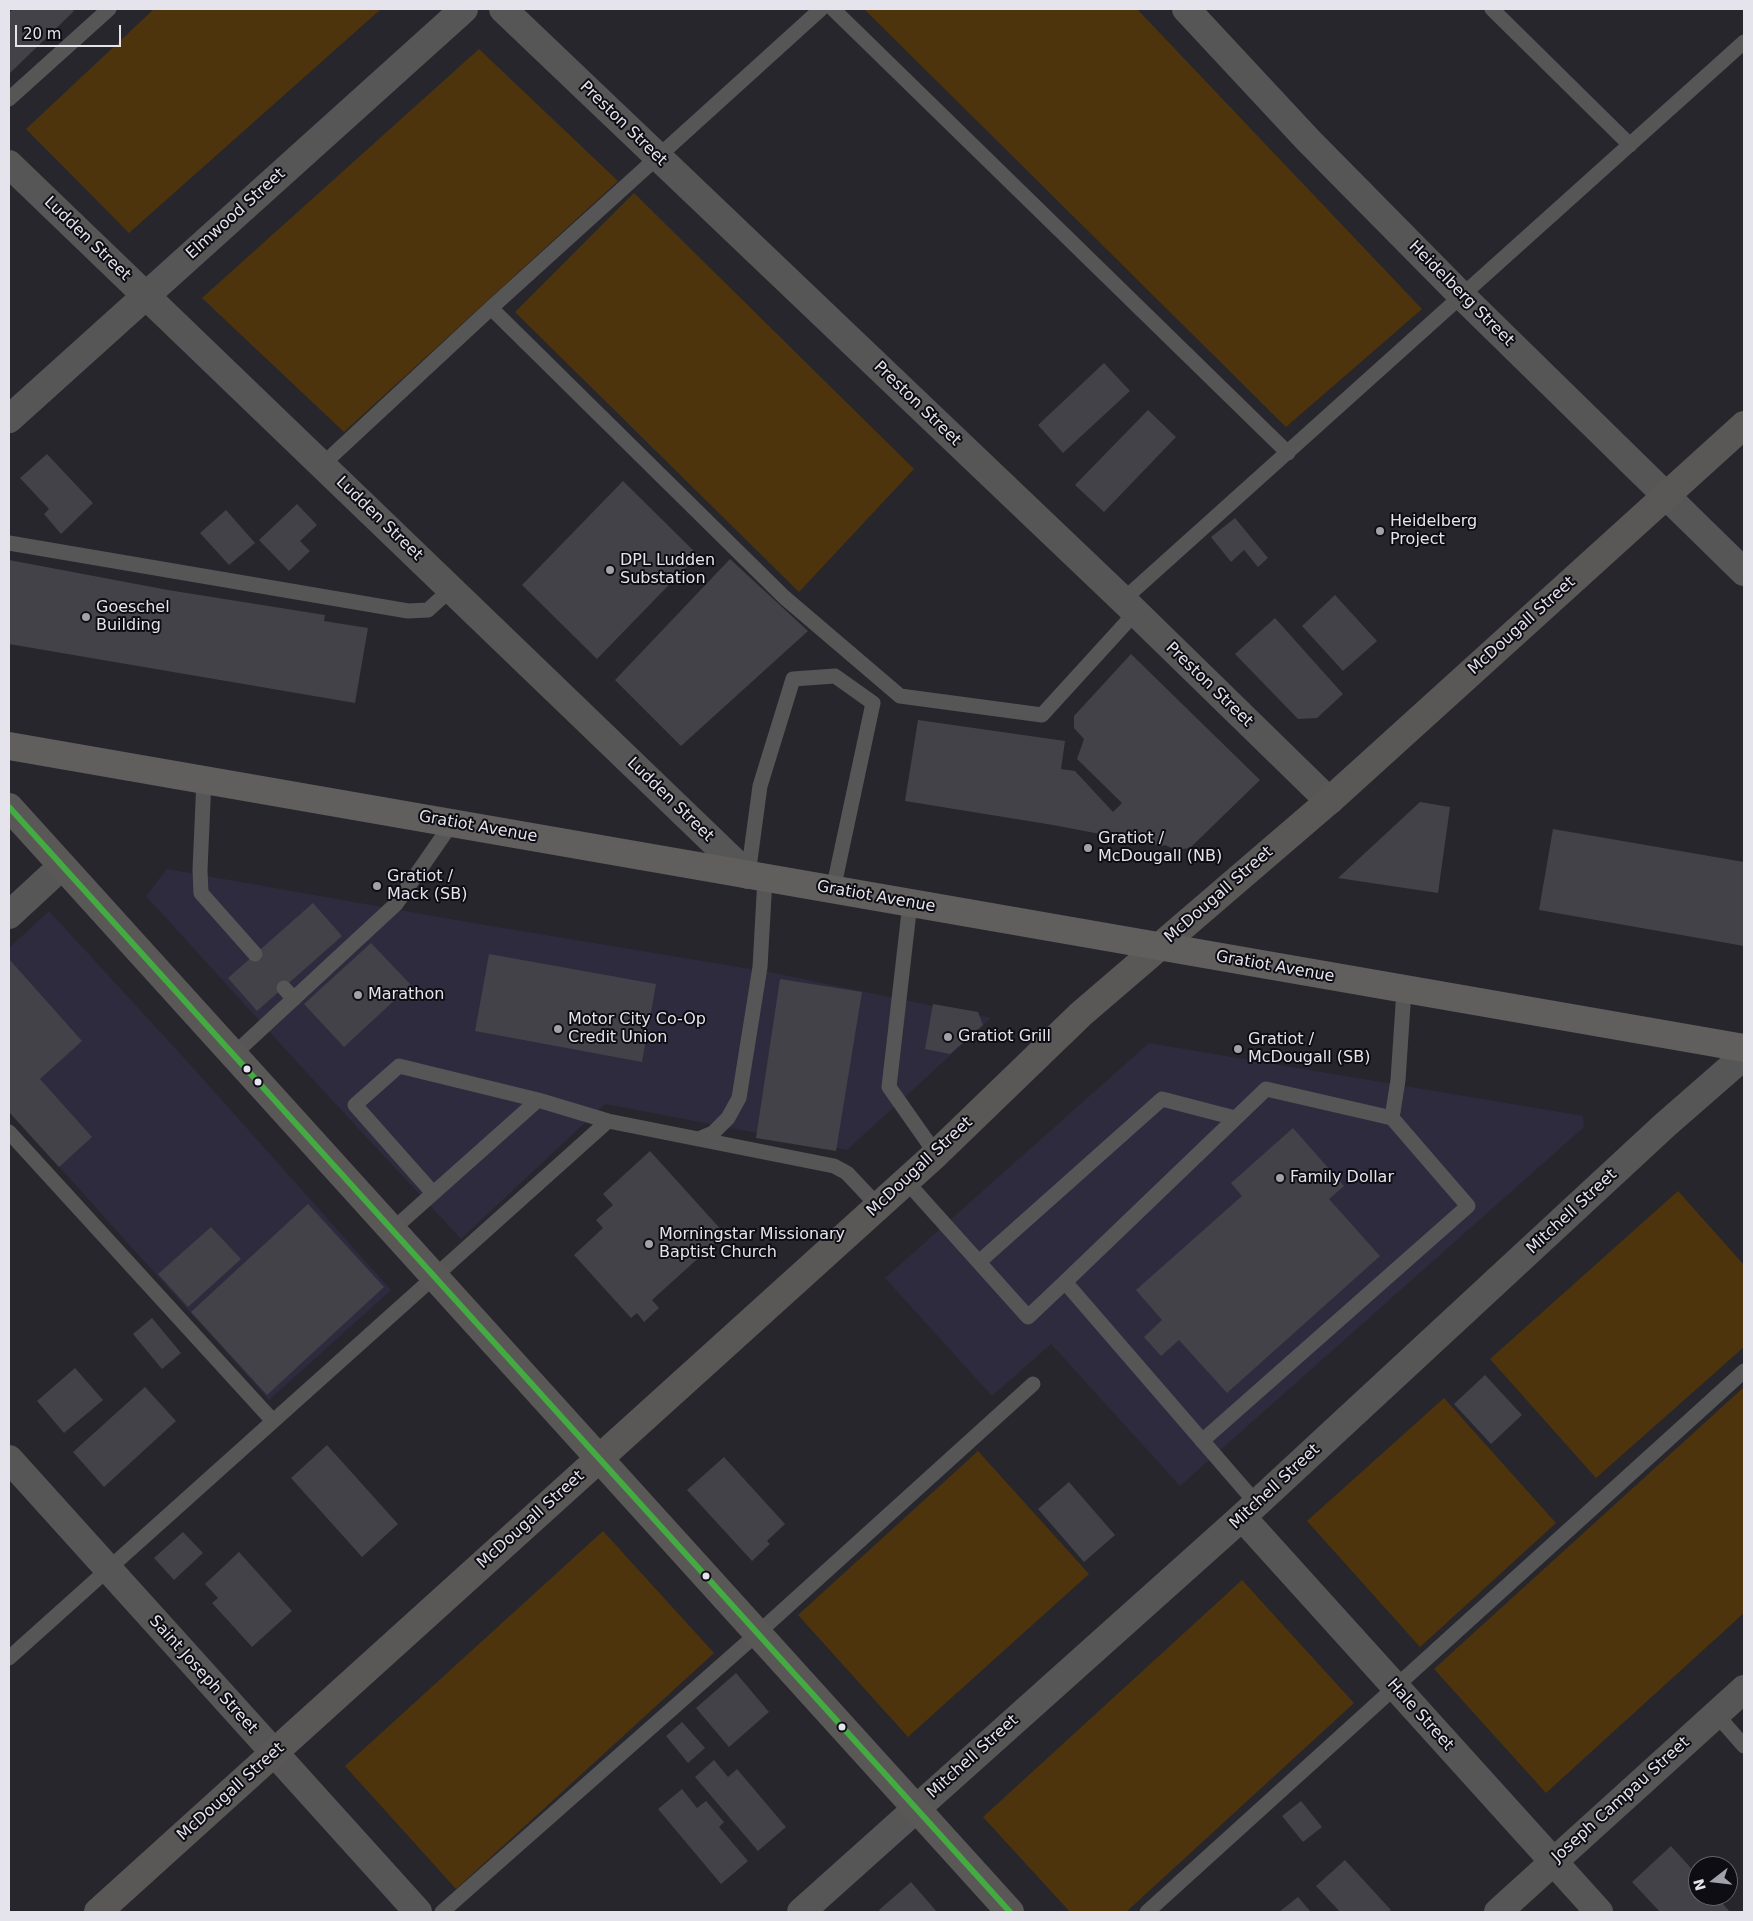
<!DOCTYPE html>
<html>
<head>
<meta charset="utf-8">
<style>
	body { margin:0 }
	#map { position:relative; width:1753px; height:1921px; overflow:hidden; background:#27262d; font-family:"DejaVu Sans",sans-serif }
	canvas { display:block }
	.frame { position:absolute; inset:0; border:10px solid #e5e4ed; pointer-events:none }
	.north { position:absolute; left:1688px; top:1856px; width:50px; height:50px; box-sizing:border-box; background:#0e0d13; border:1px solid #64636a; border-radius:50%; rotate:254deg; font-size:14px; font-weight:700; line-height:20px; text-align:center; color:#e5e4ed }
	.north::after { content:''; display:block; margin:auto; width:18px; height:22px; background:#a2a2aa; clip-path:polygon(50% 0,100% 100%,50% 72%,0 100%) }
	.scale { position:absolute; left:15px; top:25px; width:106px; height:22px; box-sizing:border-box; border:2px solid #e5e4ed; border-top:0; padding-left:6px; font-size:15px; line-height:18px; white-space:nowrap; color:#e5e4ed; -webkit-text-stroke:4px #0e0d13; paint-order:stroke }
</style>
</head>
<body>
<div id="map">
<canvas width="1753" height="1921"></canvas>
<div class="frame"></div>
<div class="north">N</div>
<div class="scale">20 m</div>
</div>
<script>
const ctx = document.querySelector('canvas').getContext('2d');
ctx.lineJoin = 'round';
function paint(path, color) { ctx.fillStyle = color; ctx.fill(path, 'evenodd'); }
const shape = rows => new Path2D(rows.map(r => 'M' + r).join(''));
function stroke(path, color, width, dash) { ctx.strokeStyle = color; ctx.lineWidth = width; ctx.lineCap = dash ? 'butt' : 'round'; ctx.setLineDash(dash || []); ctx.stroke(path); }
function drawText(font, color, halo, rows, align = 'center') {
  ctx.font = font + ' "DejaVu Sans",sans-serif'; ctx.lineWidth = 4; ctx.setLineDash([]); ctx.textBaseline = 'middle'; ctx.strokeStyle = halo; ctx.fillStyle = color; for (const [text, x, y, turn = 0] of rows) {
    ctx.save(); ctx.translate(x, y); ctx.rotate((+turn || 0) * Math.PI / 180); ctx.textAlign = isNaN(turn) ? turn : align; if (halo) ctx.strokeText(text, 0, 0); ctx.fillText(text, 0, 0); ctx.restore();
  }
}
const built = shape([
	[167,869,473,923,774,973,991,1018,847,1150,605,1104,461,1239,307,1073,146,896],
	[49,911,186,1060,391,1290,269,1400,9,1111,9,948],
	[1149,1043,1583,1116,1584,1127,1180,1486,1051,1344,992,1396,885,1278]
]);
const green = shape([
	[154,9,381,9,129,233,26,129],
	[864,9,1137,9,1422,309,1286,427],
	[479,49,618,181,344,432,202,298],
	[634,193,914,469,799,592,515,312],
	[1678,1191,1744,1265,1744,1347,1596,1478,1490,1359],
	[1744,1387,1744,1613,1546,1793,1434,1669],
	[1444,1398,1556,1523,1420,1647,1307,1521],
	[978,1451,1089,1574,908,1737,798,1615],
	[603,1531,714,1653,456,1889,345,1766],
	[1242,1580,1354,1703,1126,1912,1070,1912,983,1817]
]);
const building = shape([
	[13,9,71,9,74,11,9,74,9,13],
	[1104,363,1130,391,1063,453,1038,425],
	[1148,410,1176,437,1104,512,1075,485],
	[47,454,93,503,61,534,44,514,49,509,20,478],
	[623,481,698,555,597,659,522,585],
	[297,504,317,525,300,541,310,551,289,571,259,540],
	[226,510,255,543,229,565,200,533],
	[1235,518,1268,558,1258,567,1244,550,1231,562,1211,537],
	[730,559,808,631,681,746,615,680],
	[9,560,168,590,325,615,324,621,368,628,355,703,9,644],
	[1335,595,1377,641,1343,671,1302,626],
	[1275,618,1343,694,1317,718,1298,719,1235,654],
	[1131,654,1260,780,1190,848,1176,850,1165,845,1163,846,1053,825,905,801,918,720,1065,741,1061,769,1075,771,1113,812,1122,803,1077,759,1084,739,1074,728,1074,716],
	[1420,802,1450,807,1438,893,1338,878],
	[1553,829,1744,862,1744,946,1539,910],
	[313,903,342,936,257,1011,228,978],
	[371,943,411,985,344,1047,304,1004],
	[489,954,656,984,642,1062,475,1031],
	[9,959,82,1041,40,1079,92,1137,59,1167,9,1112],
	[780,979,862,992,836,1151,756,1138],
	[933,1004,978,1012,983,1025,950,1054,925,1049],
	[1293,1128,1344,1186,1329,1199,1380,1256,1227,1393,1179,1340,1161,1356,1144,1337,1162,1320,1136,1290,1242,1196,1231,1183],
	[650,1151,725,1234,652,1300,659,1308,644,1322,637,1313,631,1318,574,1255,603,1228,596,1220,613,1205,603,1194],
	[308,1204,384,1287,267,1395,191,1312],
	[211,1227,241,1259,188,1307,158,1274],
	[152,1318,181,1353,162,1369,133,1334],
	[75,1368,103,1400,64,1433,37,1401],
	[1485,1375,1522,1415,1491,1444,1454,1404],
	[145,1387,176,1421,104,1487,73,1452],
	[327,1445,398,1524,362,1557,291,1478],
	[724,1457,785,1524,767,1541,770,1544,752,1561,687,1490],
	[1069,1482,1115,1535,1084,1562,1038,1509],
	[183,1532,203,1553,174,1580,154,1558],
	[239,1552,292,1611,252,1647,212,1603,218,1598,205,1584],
	[736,1673,769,1712,729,1747,696,1708],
	[682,1722,705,1748,688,1763,666,1736],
	[714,1760,728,1777,737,1769,786,1827,758,1851,695,1777],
	[682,1789,697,1808,706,1801,724,1822,719,1827,748,1861,721,1884,658,1809],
	[1301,1801,1322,1827,1303,1842,1282,1816],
	[1671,1846,1698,1876,1698,1896,1716,1896,1730,1912,1660,1912,1632,1882],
	[1345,1860,1391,1910,1388,1912,1340,1912,1316,1886],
	[911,1882,937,1912,881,1912,879,1910],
	[1298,1897,1311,1912,1279,1912]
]);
const lane = shape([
	[833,9,1288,453],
	[1492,9,1630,145],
	[9,99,109,9],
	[491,308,784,597,900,696,1042,715,1135,613],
	[322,465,491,308,821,9],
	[9,543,408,611,428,610,451,589],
	[1123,600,1744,42],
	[204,779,200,870,201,893,255,954],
	[748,875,760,786,793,679,835,676,873,703,833,890],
	[910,903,889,1087,936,1154],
	[284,988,294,999],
	[233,1055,396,904,452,823],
	[1392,1118,1398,1080,1404,990],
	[9,1132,273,1421],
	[699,1139,713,1133,728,1118,739,1098,760,967,765,878],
	[906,1181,1028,1317,1065,1282,1257,1504],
	[433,1193,355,1105,399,1066,538,1100],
	[392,1230,538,1100,608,1121,834,1166,847,1173,878,1206],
	[979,1262,1162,1099,1235,1118],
	[1065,1282,1266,1089,1392,1118,1468,1206,1202,1441],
	[9,1658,608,1121],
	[1716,1714,1744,1746],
	[442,1912,758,1633,1033,1384],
	[1147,1912,1744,1371]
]);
const street = shape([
	[503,9,1123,600,1329,801],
	[1186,9,1308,140,1462,296,1744,572],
	[9,164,748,875],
	[9,419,464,9],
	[9,915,62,866],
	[9,1459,418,1912],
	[1242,1517,1599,1912],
	[801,1912,1242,1517,1665,1125,1744,1056],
	[1498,1912,1744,1689]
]);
const secondary = shape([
	[9,807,1010,1912],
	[98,1912,936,1154,1081,1014,1329,801,1744,425]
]);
const primary = shape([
	[9,746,1744,1048]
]);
const bus1 = shape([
	[9,807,1010,1912]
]);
const markers = [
	[1380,531,5,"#a2a2aa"],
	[610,570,5,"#a2a2aa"],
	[86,617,5,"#a2a2aa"],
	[1088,848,5,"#a2a2aa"],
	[377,886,5,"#a2a2aa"],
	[358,995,5,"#a2a2aa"],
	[558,1029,5,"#a2a2aa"],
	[948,1037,5,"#a2a2aa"],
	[1238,1049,5,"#a2a2aa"],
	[247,1069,4.5,"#e5e4ed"],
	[258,1082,4.5,"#e5e4ed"],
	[1280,1178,5,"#a2a2aa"],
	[649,1244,5,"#a2a2aa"],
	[706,1576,4.5,"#e5e4ed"],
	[842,1727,4.5,"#e5e4ed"]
];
const streetNames = [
	["Preston Street",623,124,44],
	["Elmwood Street",236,214,-42],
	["Ludden Street",87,239,44],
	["Heidelberg Street",1461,294,45],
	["Preston Street",917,404,44],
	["Ludden Street",379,519,44],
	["McDougall Street",1522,626,-42],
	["Preston Street",1209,685,44],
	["Ludden Street",670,800,44],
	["Gratiot Avenue",478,827,10],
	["McDougall Street",1219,895,-41],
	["Gratiot Avenue",876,897,10],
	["Gratiot Avenue",1275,967,10],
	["McDougall Street",920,1167,-43],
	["Mitchell Street",1572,1212,-43],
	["Mitchell Street",1275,1487,-43],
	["McDougall Street",531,1520,-42],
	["Saint Joseph Street",203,1675,48],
	["Hale Street",1420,1715,48],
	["Mitchell Street",973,1757,-42],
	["McDougall Street",231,1792,-42],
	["Joseph Campau Street",1621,1800,-42]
];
const poiNames = [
	["Heidelberg",1390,522],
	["Project",1390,540],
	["DPL Ludden",620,561],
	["Substation",620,579],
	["Goeschel",96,608],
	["Building",96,626],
	["Gratiot /",1098,839],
	["McDougall (NB)",1098,857],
	["Gratiot /",387,877],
	["Mack (SB)",387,895],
	["Marathon",368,995],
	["Motor City Co-Op",568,1020],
	["Credit Union",568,1038],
	["Gratiot Grill",958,1037],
	["Gratiot /",1248,1040],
	["McDougall (SB)",1248,1058],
	["Family Dollar",1290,1178],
	["Morningstar Missionary",659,1235],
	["Baptist Church",659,1253]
];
paint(built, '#2d2b3d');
paint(green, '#4d340d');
paint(building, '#434248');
stroke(lane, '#575656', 15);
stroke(street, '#575656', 28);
stroke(secondary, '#5a5857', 28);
stroke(primary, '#615f5d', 28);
stroke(bus1, '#44aa42', 6);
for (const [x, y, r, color] of markers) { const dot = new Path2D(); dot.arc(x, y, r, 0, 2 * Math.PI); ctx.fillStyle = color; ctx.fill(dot); stroke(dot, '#0e0d13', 2); }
drawText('16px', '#e5e4ed', '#0e0d13', streetNames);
drawText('16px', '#e5e4ed', '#0e0d13', poiNames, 'left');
</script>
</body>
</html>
